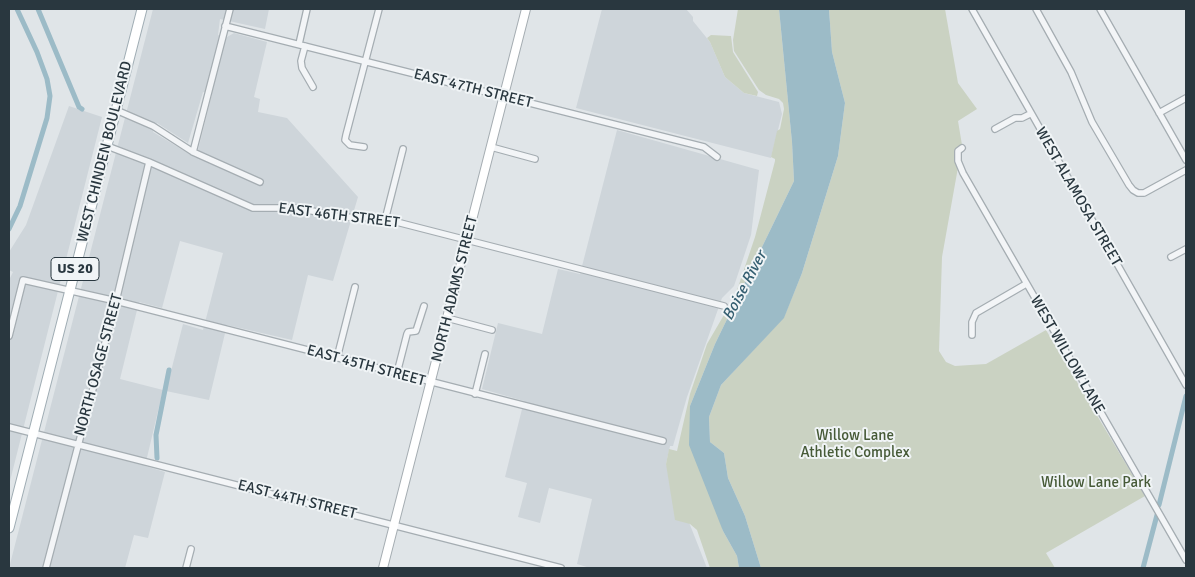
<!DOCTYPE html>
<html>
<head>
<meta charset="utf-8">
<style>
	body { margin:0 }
	#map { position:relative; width:1195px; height:577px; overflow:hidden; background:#e0e5e8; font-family:Signika,sans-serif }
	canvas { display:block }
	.frame { position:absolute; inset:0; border:10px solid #29373f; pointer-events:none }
</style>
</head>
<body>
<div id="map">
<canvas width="1195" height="577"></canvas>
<div class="frame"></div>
</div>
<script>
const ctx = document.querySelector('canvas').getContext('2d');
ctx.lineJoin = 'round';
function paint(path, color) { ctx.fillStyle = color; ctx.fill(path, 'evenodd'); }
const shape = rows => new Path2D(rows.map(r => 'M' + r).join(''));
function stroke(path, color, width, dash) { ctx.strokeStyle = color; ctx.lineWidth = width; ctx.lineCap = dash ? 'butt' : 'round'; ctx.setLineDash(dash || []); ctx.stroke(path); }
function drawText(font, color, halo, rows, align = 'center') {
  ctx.font = font + ' Signika,sans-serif'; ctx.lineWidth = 4; ctx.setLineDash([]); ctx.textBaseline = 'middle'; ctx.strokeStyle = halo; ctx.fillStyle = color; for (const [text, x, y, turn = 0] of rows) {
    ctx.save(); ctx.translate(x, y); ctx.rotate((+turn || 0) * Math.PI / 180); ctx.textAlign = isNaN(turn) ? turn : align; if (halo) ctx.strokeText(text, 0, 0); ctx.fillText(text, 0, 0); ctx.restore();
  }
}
const built = shape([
	[153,9,269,9,265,29,220,19,218,35,227,37,234,33,267,42,254,97,260,99,258,112,287,118,358,197,333,281,308,275,292,340,227,325,209,400,166,391,183,324,203,330,223,253,180,241,162,308,139,302,120,379,163,390,145,466,165,472,148,538,134,535,125,568,9,568],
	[203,92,212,94,196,158,153,132,157,123,188,143],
	[602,9,686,9,693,17,693,21,710,42,725,77,744,93,779,102,782,114,771,158,576,108],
	[69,106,102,117,9,485,9,280,13,272,9,270,9,252,26,225],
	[617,130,759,170,751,235,734,286,722,298,687,397,673,446,670,446,666,464,707,568,590,568,577,564,592,499,549,488,540,523,518,517,527,483,505,477,524,401,482,389,498,323,542,334,558,269,580,274]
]);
const green = shape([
	[738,9,779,9,792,142,794,181,715,344,690,406,723,531,737,556,739,568,710,568,697,530,690,524,675,520,666,464,669,449,677,451,690,394,707,344,735,296,755,237,775,161,775,159,771,157,777,131,780,129,784,109,783,103,779,99,766,95,759,90,734,51,733,40],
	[829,9,945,9,958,83,977,109,958,121,962,145,942,257,939,351,946,362,955,366,986,364,1046,330,1145,496,1046,553,1055,568,761,568,745,516,728,478,724,453,710,442,709,417,721,385,784,317,802,273,838,156,845,103,832,52],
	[711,35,731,36,733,52,758,92,757,96,744,93,725,77,710,42,707,38]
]);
const water = shape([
	[779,9,829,9,832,52,845,103,838,156,802,273,784,318,721,385,709,417,710,442,724,453,728,478,745,516,761,568,739,568,737,556,723,531,689,445,690,406,715,344,794,181,792,142]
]);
const canal = shape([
	[38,9,79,107,82,109],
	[9,229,20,206,47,118,50,96,47,79,37,52,17,9],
	[157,458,156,435,169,370],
	[1159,505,1186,396],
	[1143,568,1157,515]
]);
const street = shape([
	[972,9,1186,385],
	[1036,9,1071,72,1092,122,1129,185,1133,190,1138,193,1144,193,1186,170],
	[1100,9,1186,160],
	[225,26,704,147,717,157],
	[299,44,307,9],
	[305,46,301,61,302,68,313,87],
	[116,110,153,126,193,152,260,182],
	[1159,113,1186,98],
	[995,129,1015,118,1022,118,1030,114],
	[107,146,149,162,253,208,298,208,341,217,381,218,724,306],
	[364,147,350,145,345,140,346,135,379,9],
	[491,147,535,159],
	[962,148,958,151,958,161,963,173,1186,560],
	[193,152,230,9],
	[385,220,403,149],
	[1171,257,1186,249],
	[447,318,492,330],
	[972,335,972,322,976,313,1026,284],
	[9,336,23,280,116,301,663,441],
	[337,358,355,287],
	[397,373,407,334,408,332,416,331,424,306],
	[475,394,485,354],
	[9,427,561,568],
	[46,568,116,301,149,162],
	[186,568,191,549]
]);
const secondary = shape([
	[383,568,526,9]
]);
const primary = shape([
	[9,528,142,9]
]);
const shields = [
	[75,269,48]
];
const shieldNames = [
	["US 20",75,269]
];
const streetNames = [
	["EAST 47TH STREET",473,89,14],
	["WEST CHINDEN BOULEVARD",105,152,-76],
	["WEST ALAMOSA STREET",1078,197,60],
	["EAST 46TH STREET",339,216,7],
	["NORTH ADAMS STREET",455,289,-76],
	["WEST WILLOW LANE",1067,355,60],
	["NORTH OSAGE STREET",99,365,-75],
	["EAST 45TH STREET",366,366,15],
	["EAST 44TH STREET",297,500,14]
];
const parkNames = [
	["Willow Lane",855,436],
	["Athletic Complex",855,453],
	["Willow Lane Park",1096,483]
];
const waterNames = [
	["Boise River",745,286,-62]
];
paint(built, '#ced5da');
paint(green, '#cad2c2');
paint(water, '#9cbbc7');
stroke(canal, '#9cbbc7', 5);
stroke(street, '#a5adb2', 8);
stroke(secondary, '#a5adb2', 10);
stroke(primary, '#a0adb4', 11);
stroke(street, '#f3f5f7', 5.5);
stroke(secondary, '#fff', 8);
stroke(primary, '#fff', 9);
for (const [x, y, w] of shields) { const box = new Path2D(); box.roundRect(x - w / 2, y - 11.5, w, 23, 4); ctx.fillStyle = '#f0f4f6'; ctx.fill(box); stroke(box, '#29373f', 1); }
drawText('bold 14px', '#29373f', null, shieldNames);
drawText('15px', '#29373f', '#f0f4f6', streetNames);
drawText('15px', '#465a37', '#f0f4f6', parkNames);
drawText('italic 16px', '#355f71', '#f0f4f6', waterNames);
</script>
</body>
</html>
